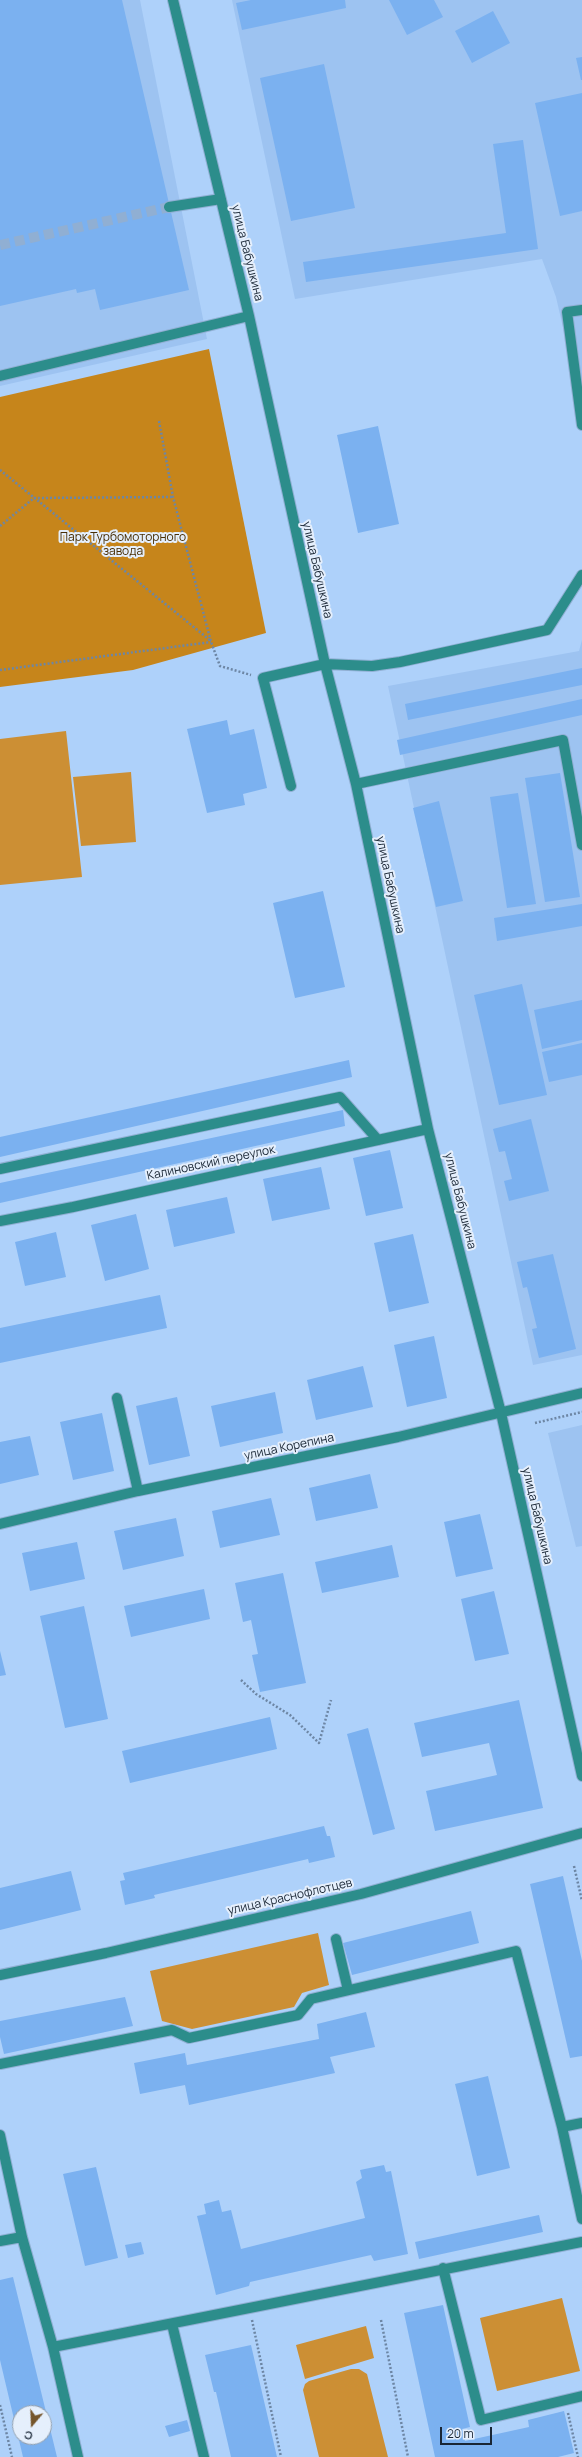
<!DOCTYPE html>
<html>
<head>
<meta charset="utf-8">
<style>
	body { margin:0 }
	#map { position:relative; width:582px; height:2457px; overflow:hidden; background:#aed1fa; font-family:Manrope,sans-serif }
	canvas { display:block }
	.north { position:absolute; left:12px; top:2405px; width:40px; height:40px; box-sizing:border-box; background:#e5effc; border:1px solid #939fac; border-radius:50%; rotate:199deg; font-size:11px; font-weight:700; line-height:16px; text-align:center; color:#192635 }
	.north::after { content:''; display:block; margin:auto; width:14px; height:18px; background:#75552b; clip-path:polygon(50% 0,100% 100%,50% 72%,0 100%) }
	.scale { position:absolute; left:440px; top:2427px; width:52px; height:18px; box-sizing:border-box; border:2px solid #192635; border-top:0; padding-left:5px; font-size:12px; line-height:14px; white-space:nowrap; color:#192635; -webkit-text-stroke:3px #e5effc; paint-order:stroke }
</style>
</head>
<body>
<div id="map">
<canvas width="582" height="2457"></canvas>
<div class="north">С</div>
<div class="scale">20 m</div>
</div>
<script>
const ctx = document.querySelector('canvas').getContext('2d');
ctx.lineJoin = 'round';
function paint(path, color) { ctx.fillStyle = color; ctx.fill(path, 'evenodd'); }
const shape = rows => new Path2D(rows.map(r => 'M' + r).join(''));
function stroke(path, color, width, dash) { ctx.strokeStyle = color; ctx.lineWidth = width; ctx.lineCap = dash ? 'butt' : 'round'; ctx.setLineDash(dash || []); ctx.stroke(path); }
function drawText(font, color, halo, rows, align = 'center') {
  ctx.font = font + ' Manrope,sans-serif'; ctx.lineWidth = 4; ctx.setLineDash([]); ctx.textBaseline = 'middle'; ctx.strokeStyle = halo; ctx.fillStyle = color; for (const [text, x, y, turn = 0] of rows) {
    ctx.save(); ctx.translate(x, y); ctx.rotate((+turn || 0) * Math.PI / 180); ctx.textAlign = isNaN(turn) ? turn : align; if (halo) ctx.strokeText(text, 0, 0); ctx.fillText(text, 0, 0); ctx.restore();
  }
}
const built = shape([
	[0,0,140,0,207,339,0,386],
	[232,0,582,0,582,411,556,297,542,259,295,299],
	[582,640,582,1355,533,1365,388,686,579,651],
	[582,1425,582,1546,576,1547,548,1433]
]);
const green = shape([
	[66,731,82,877,0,885,0,739],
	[131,772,136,842,81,846,73,777],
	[318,1933,329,1985,302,1993,294,2007,192,2029,162,2021,150,1971],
	[562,2298,580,2371,497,2391,480,2318],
	[366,2326,374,2358,305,2379,296,2345],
	[351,2369,359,2369,367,2374,388,2457,319,2457,303,2390,305,2384,309,2381]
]);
const forest = shape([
	[209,349,266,633,133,670,0,687,0,397]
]);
const building = shape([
	[0,0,122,0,189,290,100,310,95,289,77,293,76,289,0,306],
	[251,0,345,0,346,8,242,30,236,3],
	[389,0,434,0,443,17,407,35],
	[493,11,510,43,472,63,455,31],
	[582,57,582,80,581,80,576,58],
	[324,64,355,208,291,221,260,78],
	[582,93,582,211,560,216,535,103],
	[523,140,538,249,306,282,303,262,506,233,493,144],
	[378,426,399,524,358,533,337,435],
	[582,668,582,685,408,720,405,704],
	[582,699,582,715,400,755,397,740],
	[227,720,230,735,254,729,267,788,243,794,245,805,207,813,187,729],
	[560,773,580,897,545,902,525,778],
	[518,793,536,904,507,908,490,797],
	[439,801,463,901,436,907,413,808],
	[323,891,345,987,295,998,273,903],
	[582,904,582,926,497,941,494,918],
	[522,984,547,1095,499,1105,474,995],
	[582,1000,582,1040,542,1049,534,1010],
	[582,1043,582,1075,549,1082,542,1052],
	[349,1060,352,1077,0,1157,0,1137],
	[343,1110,345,1126,0,1203,0,1183],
	[531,1119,549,1191,509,1201,504,1181,512,1179,505,1151,499,1152,493,1129],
	[390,1150,403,1208,366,1216,353,1158],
	[321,1167,330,1209,272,1221,263,1179],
	[227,1197,235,1233,174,1247,166,1210],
	[136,1214,149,1269,105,1281,91,1225],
	[56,1232,66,1277,25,1286,15,1242],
	[413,1234,429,1303,389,1312,374,1243],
	[553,1254,576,1349,539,1358,532,1329,537,1328,527,1287,523,1288,517,1262],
	[160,1295,167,1328,0,1363,0,1328],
	[434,1336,447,1398,407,1407,394,1345],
	[363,1366,373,1407,316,1420,307,1380],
	[275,1392,283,1433,220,1447,211,1406],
	[177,1397,190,1456,149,1465,136,1406],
	[102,1413,114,1471,73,1480,60,1422],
	[30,1436,39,1475,0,1484,0,1442],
	[370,1474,378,1508,316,1521,309,1488],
	[271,1498,280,1535,220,1548,212,1511],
	[480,1514,493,1569,456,1577,444,1522],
	[176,1518,184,1556,123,1570,114,1531],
	[77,1542,85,1579,30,1591,22,1553],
	[392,1545,399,1577,322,1593,315,1562],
	[283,1573,306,1683,260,1692,252,1655,258,1654,251,1620,243,1622,235,1583],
	[204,1589,210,1619,131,1637,124,1606],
	[494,1591,509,1654,475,1661,461,1599],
	[84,1606,108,1719,65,1728,40,1616],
	[0,1651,6,1675,0,1676],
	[519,1700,543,1808,435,1831,426,1791,497,1775,489,1743,422,1757,414,1723],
	[270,1717,277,1749,130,1783,122,1751],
	[368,1728,395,1829,373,1835,347,1734],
	[324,1826,327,1836,330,1836,335,1857,309,1863,308,1859,154,1895,155,1898,125,1905,120,1881,125,1880,123,1873],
	[71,1871,81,1910,0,1930,0,1888],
	[563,1876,582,1961,582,2056,570,2058,530,1884],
	[471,1911,479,1943,352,1975,343,1943],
	[125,1997,133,2026,4,2054,0,2037,0,2021],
	[366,2012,375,2047,330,2057,335,2073,189,2105,185,2085,140,2094,134,2063,185,2053,187,2065,319,2039,317,2024],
	[488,2076,510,2168,477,2176,455,2084],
	[384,2165,386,2172,391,2171,408,2254,374,2261,371,2255,250,2282,249,2286,216,2295,197,2216,206,2214,204,2204,219,2200,222,2212,231,2210,241,2249,365,2218,356,2182,362,2178,360,2170],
	[96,2167,118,2258,85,2266,63,2174],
	[539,2215,543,2232,419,2259,415,2242],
	[141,2242,144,2254,128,2258,125,2245],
	[13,2277,57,2457,23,2457,0,2360,0,2280],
	[20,2413,44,2413,44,2437,20,2437],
	[443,2305,470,2427,462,2429,465,2441,529,2427,528,2420,564,2411,574,2453,558,2457,435,2457,404,2313],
	[251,2345,277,2457,231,2457,216,2392,214,2392,205,2355],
	[187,2420,190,2431,169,2437,165,2426]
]);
const minorTunnel = shape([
	[0,245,169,207]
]);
const path = shape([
	[159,421,173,497,211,642,220,666,251,675],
	[0,470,211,641],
	[0,526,34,498,173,497],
	[0,670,211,642],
	[535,1423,582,1412],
	[241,1680,256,1694,290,1715,319,1743,331,1700],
	[574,1866,582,1901],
	[252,2320,281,2457],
	[381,2320,408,2457],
	[0,2405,12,2457],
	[568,2413,578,2457]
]);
const minor = shape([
	[173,0,249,316,325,664,356,784,428,1129,501,1413,582,1776],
	[169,207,221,199],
	[582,310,567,312,582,425],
	[0,376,249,316],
	[356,784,563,740,582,845],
	[291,786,263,678,325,664,372,666,400,662,547,630,582,575],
	[0,1169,340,1097,378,1140],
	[0,1221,73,1207,428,1129],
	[117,1398,138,1491],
	[0,1524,138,1491,398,1437,582,1393],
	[336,1939,348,1990],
	[0,1975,106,1953,361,1894,582,1833],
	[0,2064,172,2030,189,2038,298,2015,311,1999,516,1951,562,2127,582,2219],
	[562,2127,582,2123],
	[0,2135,22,2237,53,2347,78,2457],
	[0,2241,22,2237],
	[443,2268,481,2420,582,2396],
	[172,2324,204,2457],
	[53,2347,582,2242]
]);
const streetNames = [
	["улица Бабушкина",247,253,76],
	["улица Бабушкина",317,570,77],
	["улица Бабушкина",390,885,78],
	["Калиновский переулок",211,1163,-12],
	["улица Бабушкина",460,1201,76],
	["улица Корепина",289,1447,-12],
	["улица Бабушкина",537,1516,77],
	["улица Краснофлотцев",290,1897,-13]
];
const parkNames = [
	["Парк Турбомоторного",123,538],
	["завода",123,552]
];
paint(built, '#9dc3f1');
paint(green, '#cc8f34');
paint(forest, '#c6851b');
paint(building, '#7bb1f0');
stroke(minorTunnel, '#90afd3', 10, [10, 5]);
stroke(minor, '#90afd3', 12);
stroke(path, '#6d86a4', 2.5, [2, 2]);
stroke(minor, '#2c8d8b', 10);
drawText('12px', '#192635', '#e5effc', streetNames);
drawText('12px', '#492f05', '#e5effc', parkNames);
</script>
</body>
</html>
